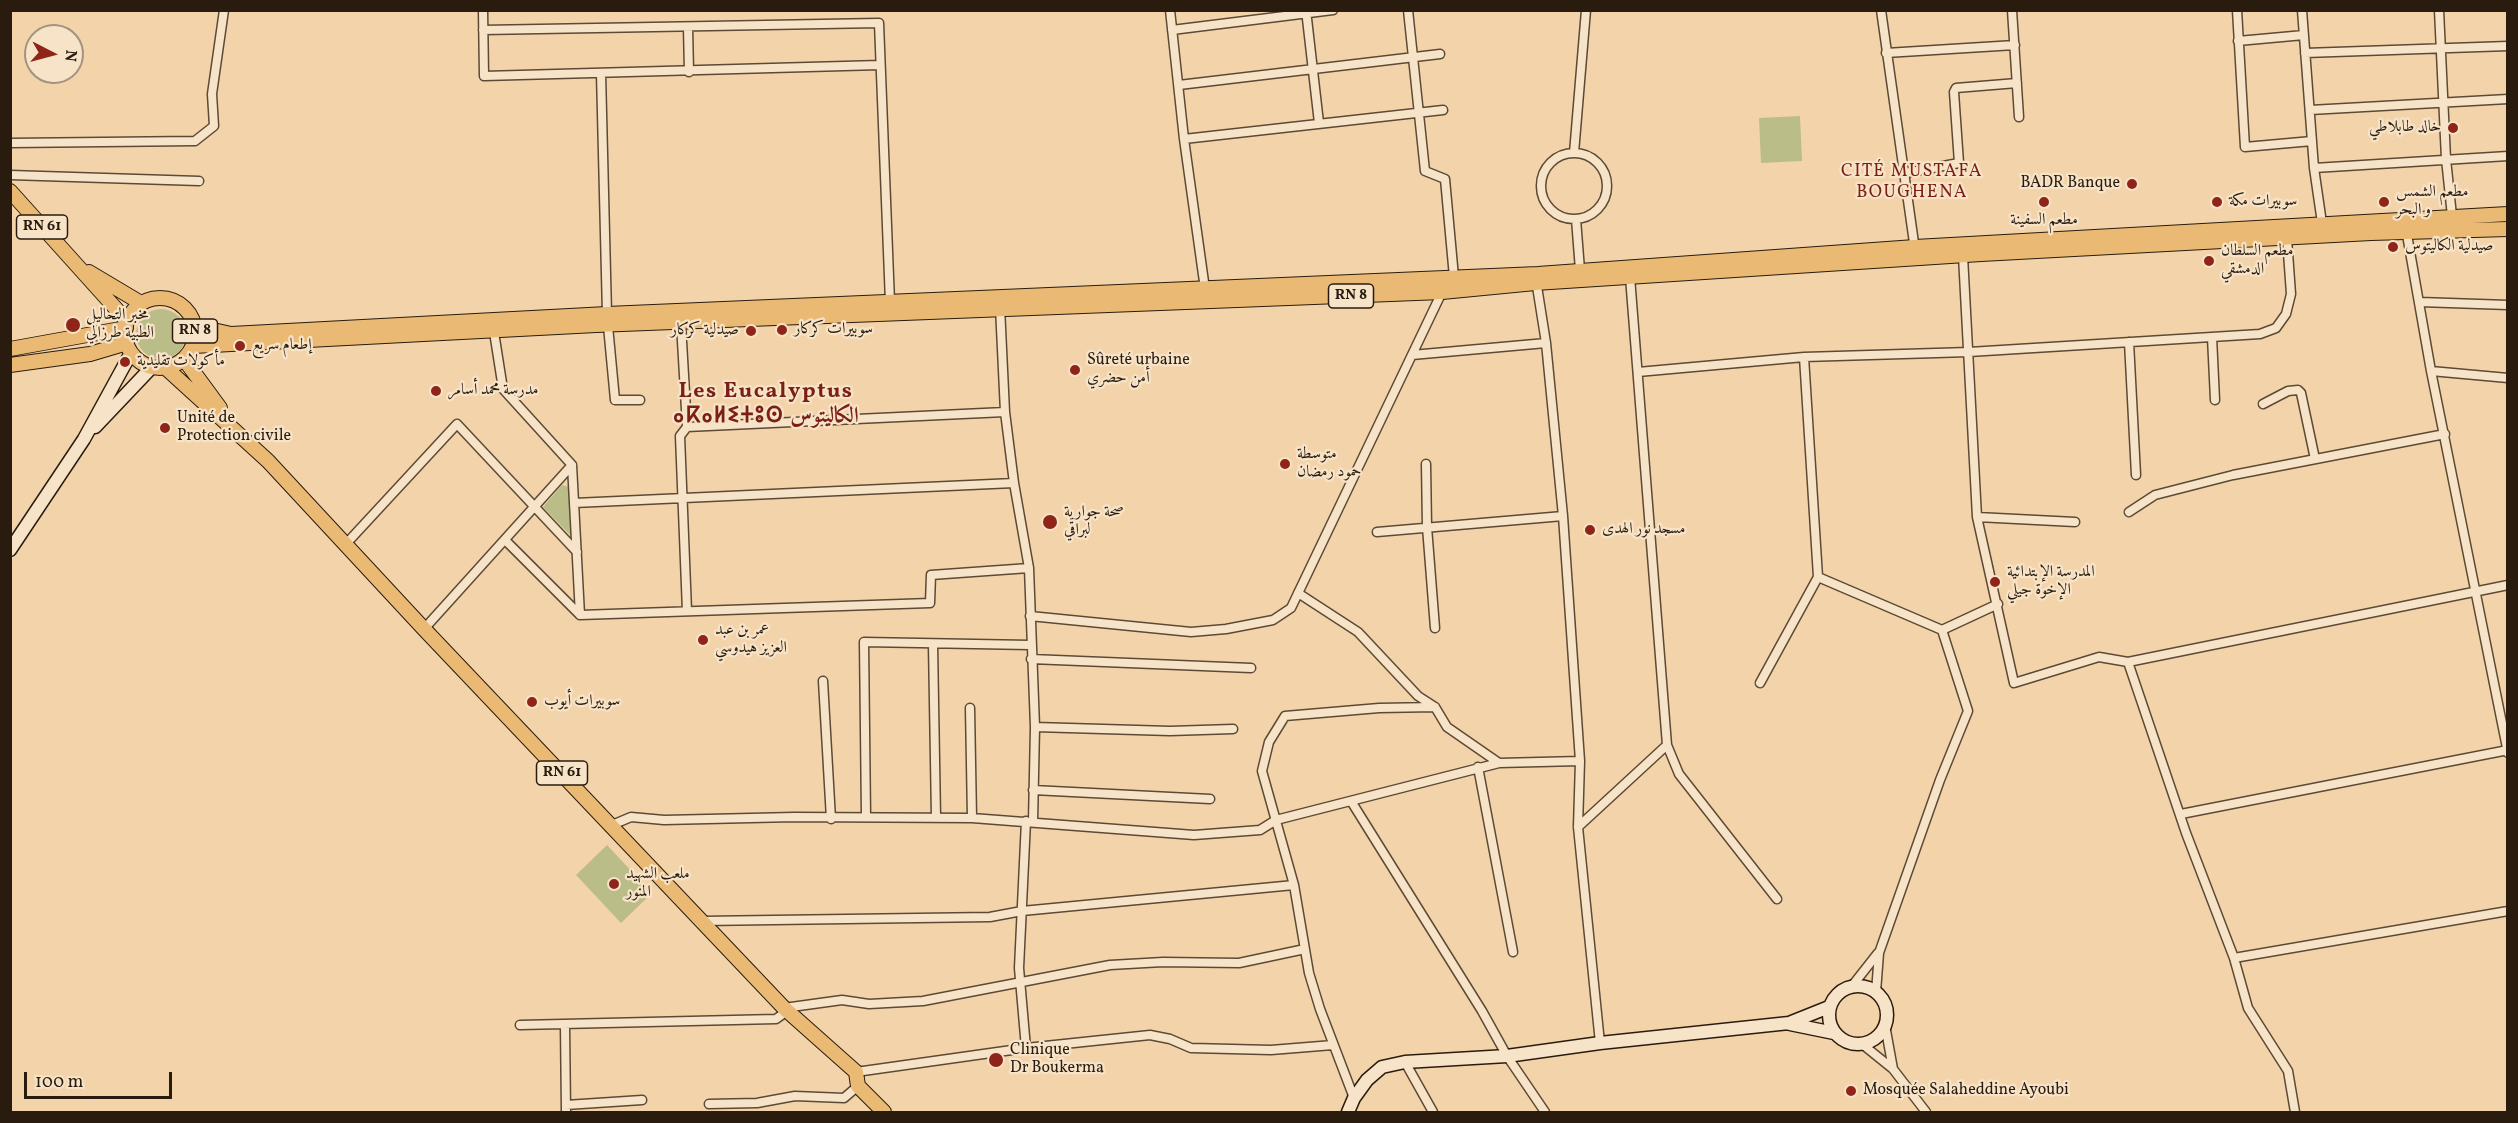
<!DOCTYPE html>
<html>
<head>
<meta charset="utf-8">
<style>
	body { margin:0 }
	#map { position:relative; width:2518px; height:1123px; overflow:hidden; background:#f3d4aa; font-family:Vollkorn,serif }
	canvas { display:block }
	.frame { position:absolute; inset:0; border:12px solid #291c0e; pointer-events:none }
	.north { position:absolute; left:24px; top:24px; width:60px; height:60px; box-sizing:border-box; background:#f7e3c8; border:2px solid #a5937e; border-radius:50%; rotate:96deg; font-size:16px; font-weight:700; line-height:24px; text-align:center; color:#291c0e }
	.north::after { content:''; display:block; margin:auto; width:21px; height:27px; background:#8f2418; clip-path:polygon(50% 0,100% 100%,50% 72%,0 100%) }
	.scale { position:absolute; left:24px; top:1072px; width:148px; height:27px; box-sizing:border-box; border:3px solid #291c0e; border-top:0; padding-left:8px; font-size:18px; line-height:21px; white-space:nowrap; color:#291c0e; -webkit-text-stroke:4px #f7e3c8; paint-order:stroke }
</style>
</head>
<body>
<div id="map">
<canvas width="2518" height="1123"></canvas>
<div class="frame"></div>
<div class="north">N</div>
<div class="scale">100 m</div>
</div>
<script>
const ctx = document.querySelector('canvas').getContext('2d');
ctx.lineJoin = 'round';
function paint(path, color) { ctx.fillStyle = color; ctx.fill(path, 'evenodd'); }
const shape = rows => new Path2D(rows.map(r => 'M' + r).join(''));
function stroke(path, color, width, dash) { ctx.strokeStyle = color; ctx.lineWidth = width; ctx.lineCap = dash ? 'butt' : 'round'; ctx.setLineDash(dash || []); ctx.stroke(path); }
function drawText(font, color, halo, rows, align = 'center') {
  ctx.font = font + ' Vollkorn,Amiri,"Noto Sans Tifinagh",serif'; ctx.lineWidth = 4.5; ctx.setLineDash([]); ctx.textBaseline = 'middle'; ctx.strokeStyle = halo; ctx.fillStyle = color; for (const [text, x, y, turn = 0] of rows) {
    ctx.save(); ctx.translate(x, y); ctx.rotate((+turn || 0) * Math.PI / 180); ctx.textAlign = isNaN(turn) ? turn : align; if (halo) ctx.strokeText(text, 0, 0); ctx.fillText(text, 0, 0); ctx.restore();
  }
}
const green = shape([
	[1800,116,1802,161,1761,163,1759,118],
	'136 334a25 25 0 1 1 50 0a25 25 0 1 1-50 0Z',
	[562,485,569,487,571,536,543,507],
	[607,845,652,893,621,923,576,875]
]);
const street = shape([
	[483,10,484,76,880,65],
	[1170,10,1184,139,1205,289],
	[1306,10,1319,123],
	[1408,10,1425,171,1445,179,1454,277],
	[1881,10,1915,250],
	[2012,10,2019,117],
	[2237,10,2245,147,2312,141],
	[2302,10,2314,168,2322,223],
	[2439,10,2446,159,2452,216],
	[688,27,689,72],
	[483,30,879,23,890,302],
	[1172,30,1333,10],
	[2238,41,2304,35],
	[1886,53,2015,45],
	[2305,53,2508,46],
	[601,73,607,314],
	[1179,85,1440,54],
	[2310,110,2508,99],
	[1184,139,1443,110],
	[10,143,195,141,214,126,212,94,224,10],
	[1574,153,1586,10],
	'1541 186a33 33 0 1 1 66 0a33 33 0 1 1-66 0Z',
	[2314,168,2508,156],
	[1906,173,1959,163,1954,92,1956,88,2017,83],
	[10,175,199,181],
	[1576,219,1580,270],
	[2406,229,2431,371,2508,753],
	[1963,256,1977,517,2014,683,2099,657,2128,662,2508,585],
	[1630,277,1667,745,1679,774,1777,899],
	[1536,280,1546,343,1563,516,1580,761,1578,827,1600,1043],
	[2420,302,2508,305],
	[1000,307,1005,412,1014,483,1029,568,1035,727,1033,822],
	[681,324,687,427],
	[608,326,615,400,640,400],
	[494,332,503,389,572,465,580,615],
	[2212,337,2215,400],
	[2129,342,2136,475],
	[1412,355,1546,343],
	[1804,357,1818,577,1942,630],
	[2431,371,2508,378],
	[1638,372,1804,357,1969,352,2260,334,2276,328,2286,314,2291,294,2287,239],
	[2263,404,2288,391,2298,390,2301,393,2315,459],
	[1426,464,1427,527,1435,628],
	[574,503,1014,483],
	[2129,512,2155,495,2233,475,2445,434],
	[1977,517,2075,522],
	[1377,532,1563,516],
	[505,540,580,615,930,603,931,575,1029,568],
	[345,545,457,424,577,552],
	[1298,593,1358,632,1418,696,1435,707,1447,727,1499,763],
	[687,611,680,436,687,427,1005,412],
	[1030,616,1191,632,1226,629,1273,620,1291,608,1442,292],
	[424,629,572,465],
	[933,644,936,818],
	[1031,659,1251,668],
	[2128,662,2186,833,2234,958,2248,1008,2288,1071,2295,1112],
	[823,681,831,819],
	[1760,683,1818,577],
	[970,708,972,818],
	[1035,727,1170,731,1233,729],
	[1478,767,1513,952],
	[1033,790,1210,799],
	[1351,801,1482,1011,1507,1056,1545,1112],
	[2181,814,2508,750],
	[866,817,864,642,1030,645],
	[1026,821,1019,968,1026,1048],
	[612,825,631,817,664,820,794,817,972,818,1194,835,1260,830,1276,820,1499,763,1580,761],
	[1578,827,1667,745],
	[702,921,990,917,1022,911,1294,885],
	[2234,958,2508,911],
	[1852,986,1878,953],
	[1876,992,1879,953,1940,780,1968,711,1942,630,1998,604],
	[784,1008,842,1000,869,1004,923,1001,1110,965,1163,962,1239,963,1305,949],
	[520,1025,776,1019,787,1011],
	[1885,1025,1893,1069],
	[565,1026,566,1112],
	[1862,1044,1893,1069,1926,1112],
	[1405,1062,1433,1112],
	[856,1072,1026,1048,1150,1035,1170,1039,1191,1048,1271,1050,1333,1045],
	[1354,1098,1320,1009,1309,973,1294,885,1262,771,1269,742,1285,716,1379,708,1435,707],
	[709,1104,757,1103,795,1096,844,1098,858,1086],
	[566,1105,642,1100]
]);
const secondary = shape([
	[95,427,151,368],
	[10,550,84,439,131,353],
	'1829 1015a29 29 0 1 1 58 0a29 29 0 1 1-58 0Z',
	[1790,1024,1834,1033],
	[1348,1112,1354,1098,1367,1080,1382,1067,1405,1062,1507,1056,1600,1043,1789,1023,1829,1007]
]);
const primary = shape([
	[10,191,127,321],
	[89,272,141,303],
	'125 333a35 35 0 1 1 70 0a35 35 0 1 1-70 0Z',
	[195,326,231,334,607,314,1538,274,1915,247,2508,214],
	[193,346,596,325,1442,292,1535,283,1981,254,2371,233,2508,229],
	[10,349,126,328],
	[184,359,220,408],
	[10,365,90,354,127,343],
	[167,369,268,461,424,629,784,1008,856,1072,858,1086,884,1112]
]);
const markers = [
	[2453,128,6,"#8f2418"],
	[2132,184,6,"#8f2418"],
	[2044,202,6,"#8f2418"],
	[2217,202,6,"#8f2418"],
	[2384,202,6,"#8f2418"],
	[2393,247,6,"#8f2418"],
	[2209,261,6,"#8f2418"],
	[73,325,8,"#8f2418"],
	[782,330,6,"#8f2418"],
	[751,331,6,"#8f2418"],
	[240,346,6,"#8f2418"],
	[125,362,6,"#8f2418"],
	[1075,370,6,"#8f2418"],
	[436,391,6,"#8f2418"],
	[165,428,6,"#8f2418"],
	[1285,464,6,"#8f2418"],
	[1050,522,8,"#8f2418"],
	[1590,530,6,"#8f2418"],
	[1995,582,6,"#8f2418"],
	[703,640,6,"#8f2418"],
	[532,702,6,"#8f2418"],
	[614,884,6,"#8f2418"],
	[996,1060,8,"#8f2418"],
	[1851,1091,6,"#8f2418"]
];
const shields = [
	[42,227,51],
	[1351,296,45],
	[195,331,45],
	[562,773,51]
];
const shieldNames = [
	["RN 61",42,227],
	["RN 8",1351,296],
	["RN 8",195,331],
	["RN 61",562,773]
];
const poiNames = [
	["خالد طابلاطي",2441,128,"right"],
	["BADR Banque",2120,184,"right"],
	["مطعم الشمس",2396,193],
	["و البحر",2396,211],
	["سوبيرات مكة",2229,202],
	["مطعم السفينة",2044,221,"center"],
	["صيدلية الكاليتوس",2405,247],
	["مطعم السلطان",2221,252],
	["الدمشقي",2221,270],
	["مخبر التحاليل",86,316],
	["الطبية طرزالي",86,334],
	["سوبيرات كركار",794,330],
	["صيدلية كركار",739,331,"right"],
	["إطعام سريع",252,346],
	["Sûreté urbaine",1087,361],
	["أمن حضري",1087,379],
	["مأكولات تقليدية",137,362],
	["مدرسة محمد أسامر",448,391],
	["Unité de",177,419],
	["Protection civile",177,437],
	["متوسطة",1297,455],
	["حمود رمضان",1297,473],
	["صحة جوارية",1064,513],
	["لبراقي",1064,531],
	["مسجد نور الهدى",1602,530],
	["المدرسة الإبتدائية",2007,573],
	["الإخوة جيلي",2007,591],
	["عمر بن عبد",715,631],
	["العزيز هيدوسي",715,649],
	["سوبيرات أيوب",544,702],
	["ملعب الشهيد",626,875],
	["المنور",626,893],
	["Clinique",1010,1051],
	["Dr Boukerma",1010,1069],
	["Mosquée Salaheddine Ayoubi",1863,1091]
];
const neighbourhoodNames = [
	["CITÉ MUSTAFA",1912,173],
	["BOUGHENA",1912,194]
];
const districtNames = [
	["Les Eucalyptus",766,393],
	["ⴰⴽⴰⵍⵉⵜⵓⵙ الكاليتوس",766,418]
];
paint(green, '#bbbd88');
stroke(street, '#5c4a35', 11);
stroke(secondary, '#291c0e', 15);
stroke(primary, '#291c0e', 16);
stroke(street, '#f7e3c8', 8);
stroke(secondary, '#f7e3c8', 12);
stroke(primary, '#eaba75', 14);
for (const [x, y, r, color] of markers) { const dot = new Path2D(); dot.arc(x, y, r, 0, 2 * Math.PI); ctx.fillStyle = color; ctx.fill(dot); stroke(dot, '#f7e3c8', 2); }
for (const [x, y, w] of shields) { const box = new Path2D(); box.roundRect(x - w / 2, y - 12, w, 24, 4.5); ctx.fillStyle = '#f7e3c8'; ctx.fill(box); stroke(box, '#291c0e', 1.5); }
drawText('bold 15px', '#291c0e', null, shieldNames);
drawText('16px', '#291c0e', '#f7e3c8', poiNames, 'left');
ctx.letterSpacing = '1.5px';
drawText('18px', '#7a1f14', '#f7e3c8', neighbourhoodNames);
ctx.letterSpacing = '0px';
ctx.letterSpacing = '1.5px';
drawText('bold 22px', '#7a1f14', '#f7e3c8', districtNames);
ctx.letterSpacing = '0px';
</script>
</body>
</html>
